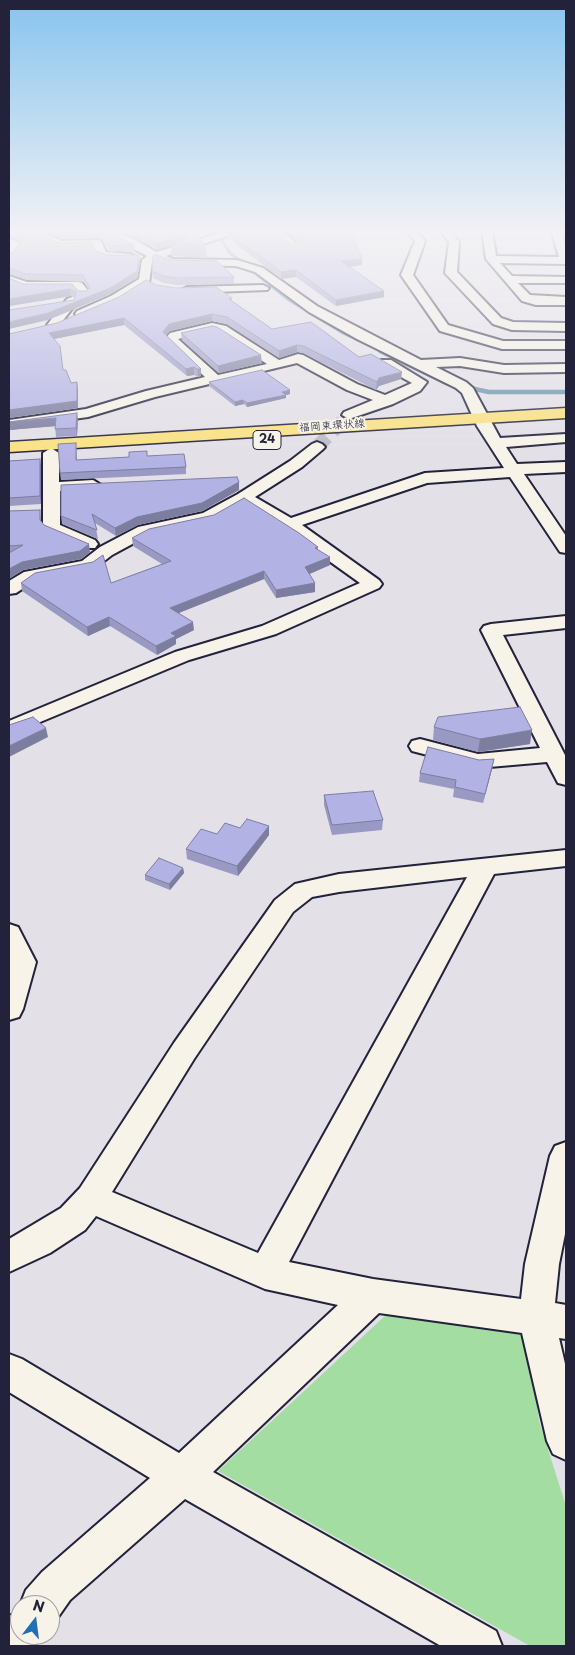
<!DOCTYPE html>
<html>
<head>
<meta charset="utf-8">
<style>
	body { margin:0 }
	#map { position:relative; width:575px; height:1655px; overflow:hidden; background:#e3e0e7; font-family:"Playpen Sans",sans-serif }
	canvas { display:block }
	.frame { position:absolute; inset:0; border:10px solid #22223b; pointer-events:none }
	.north { position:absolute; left:10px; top:1595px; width:50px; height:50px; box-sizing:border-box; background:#f7f3e8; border:1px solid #a29fa3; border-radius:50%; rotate:15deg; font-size:14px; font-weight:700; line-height:20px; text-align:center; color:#22223b }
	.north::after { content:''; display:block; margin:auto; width:18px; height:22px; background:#1f6fb2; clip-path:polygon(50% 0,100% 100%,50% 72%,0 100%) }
</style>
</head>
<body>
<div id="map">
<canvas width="575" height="1655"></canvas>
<div class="frame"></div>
<div class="north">N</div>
</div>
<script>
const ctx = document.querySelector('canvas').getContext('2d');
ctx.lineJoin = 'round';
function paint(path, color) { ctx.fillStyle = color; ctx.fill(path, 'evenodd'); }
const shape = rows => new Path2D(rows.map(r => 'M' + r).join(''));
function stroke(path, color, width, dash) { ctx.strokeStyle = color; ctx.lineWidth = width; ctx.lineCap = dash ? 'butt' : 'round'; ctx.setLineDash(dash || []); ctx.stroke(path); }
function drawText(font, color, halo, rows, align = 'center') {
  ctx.font = font + ' "Playpen Sans","Klee One",sans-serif'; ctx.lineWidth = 4; ctx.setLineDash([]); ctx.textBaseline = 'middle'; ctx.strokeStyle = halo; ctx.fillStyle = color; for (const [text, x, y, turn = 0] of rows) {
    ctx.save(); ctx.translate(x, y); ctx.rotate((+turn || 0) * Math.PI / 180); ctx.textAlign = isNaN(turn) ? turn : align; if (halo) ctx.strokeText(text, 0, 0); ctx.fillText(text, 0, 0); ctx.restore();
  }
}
const green = shape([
	[387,1314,526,1329,539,1421,566,1506,566,1646,530,1646,218,1471]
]);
const streamFar1 = shape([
	[215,230,230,253,289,300,343,333,383,352]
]);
const stream = shape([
	[380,351,446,383,455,385],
	[465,387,489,392,566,392]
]);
const minorTunnel = shape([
	[317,447,349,415]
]);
const minor = shape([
	[9,230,39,231,62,241,97,240,101,241,106,252,131,254,136,257,131,260,102,258,98,257,93,246,60,247,37,237,9,235,9,230],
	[98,230,112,230,134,239,156,252,230,230,246,230,166,256,173,259,237,260,263,268,317,306,421,360,460,358,504,365,566,364,566,372,504,373,460,366,436,367,466,382,473,388,500,438,566,434,566,442,506,447,517,464,566,462,566,472,524,474,566,536,566,553,560,552,510,477,427,483,302,525,379,580,382,584,379,588,276,634,189,660,9,735,9,721,175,652,262,626,360,583,283,528,244,504,214,521,149,535,112,555,94,569,36,580,16,593,9,594,9,581,24,572,82,561,100,547,138,527,203,513,238,494,290,461,312,444,317,442,322,444,325,447,322,450,302,467,255,497,291,518,425,473,504,468,477,426,462,393,456,388,357,339,309,312,255,272,236,266,172,265,156,260,152,262,149,283,119,302,85,317,77,317,75,314,77,311,111,296,139,279,142,260,147,256,98,230],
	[271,230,282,230,299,246,294,249,290,248,271,230],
	[406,230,416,230,425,241,413,275,448,325,503,341,566,341,566,349,502,349,440,331,401,275,415,241,406,230],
	[440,230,450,230,459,242,457,272,501,318,513,322,566,323,566,331,512,330,493,324,445,273,449,242,440,230],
	[482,230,492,230,496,256,559,257,551,230,561,230,566,247,566,264,500,263,512,276,566,277,566,283,518,283,530,295,566,297,566,305,536,305,522,301,486,259,482,230],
	[9,238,22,244,13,257,9,258,9,238],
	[9,276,27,282,78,282,82,283,92,295,75,305,57,328,53,329,47,325,67,299,77,295,74,289,25,289,9,283,9,276],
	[263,285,269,288,267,290,187,293,181,290,187,287,263,285],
	[212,323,226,326,279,360,298,354,303,355,357,384,385,395,412,383,381,366,379,363,381,360,391,360,427,382,420,391,393,404,349,419,342,415,344,412,373,400,347,390,297,363,155,397,88,417,9,428,9,420,86,409,146,391,205,377,165,339,170,333,212,323],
	[212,331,218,332,267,364,218,375,178,339,212,331],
	[51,448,59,453,59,482,93,480,101,485,93,490,60,491,60,525,95,540,98,544,95,548,83,548,46,532,43,528,43,453,51,448],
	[566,616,566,628,503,635,566,757,566,785,558,783,547,762,478,768,412,751,409,746,412,741,420,739,478,754,540,748,481,630,484,626,491,624,566,616],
	[566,850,566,866,494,874,289,1262,373,1279,521,1299,525,1264,550,1156,555,1146,566,1142,566,1229,559,1264,555,1303,566,1305,566,1339,559,1338,566,1368,566,1460,553,1454,547,1441,522,1333,379,1313,213,1472,496,1631,502,1646,441,1646,185,1499,70,1600,56,1620,50,1622,50,1605,20,1605,26,1590,42,1572,150,1478,9,1392,9,1354,22,1359,179,1453,338,1305,265,1289,96,1216,85,1230,50,1253,9,1272,9,1239,61,1208,80,1188,174,1043,275,900,295,884,339,874,566,850],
	[467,877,258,1253,112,1192,194,1059,293,912,312,897,339,892,467,877],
	[9,924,18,927,36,962,23,1009,19,1017,9,1020,9,924],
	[20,1611,20,1635,40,1635,35,1646,9,1646,9,1616,20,1611]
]);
const major = shape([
	[566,408,566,418,9,452,9,442,566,408]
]);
const wall = shape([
	[41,230,106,230,134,245,135,251,110,252,103,240,97,238,62,239],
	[117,230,184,230,188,234,188,238,206,245,207,258,171,256,171,246,156,250,135,237],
	[285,230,350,230,362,259,362,265,349,267,384,291,384,297,336,306,296,277,281,279,228,238,228,232,290,244,295,244,297,243],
	[11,231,96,251,107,255,140,262,137,278,110,294,48,320,74,300,75,298,71,296,9,306,9,278,23,284,72,284,78,291,86,291,88,289,84,282,27,280,10,274,9,275,9,253,14,252,20,242,11,237],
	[172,260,234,277,234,284,177,285,164,283,153,278,152,271],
	[156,285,232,298,232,301,272,329,359,357,401,379,379,386,376,390,303,353,297,352,279,358,227,324,212,321,170,331,166,335,201,369,201,376,198,377,194,375,187,376,124,325,54,339,63,370,71,383,78,389,78,408,9,418,9,334,57,323],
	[181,333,262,363,219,373,182,340],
	[209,382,290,394,286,395,286,398,247,407,244,404,235,406,209,386],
	[78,420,77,436,56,437,55,426,9,430,9,422],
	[76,443,77,460,147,456,186,467,186,474,61,480,60,473],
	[40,459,41,467,41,504,9,506,9,508,9,461],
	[239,482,239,490,202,511,138,525,116,536,95,523,98,539,62,524,61,516],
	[40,510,41,521,44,525,90,552,81,559,23,570,9,579,9,511],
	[132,538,318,547,318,550,330,565,309,574,315,592,276,598,264,579,179,613,194,630,176,639,176,644,157,655,110,626,88,636,22,591,21,583,111,583,162,564,133,546],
	[434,727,530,744,478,752,433,740],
	[494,759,492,769,483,803,453,797,454,789,419,782,420,773,479,760],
	[324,795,383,820,382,830,332,835,324,805],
	[269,826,269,835,238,876,187,859,186,849,217,834,240,828],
	[183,868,184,873,170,890,145,880,145,875]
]);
const shadedWall = shape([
	[188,234,188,240,171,243,171,246,156,250,156,244],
	[139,255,140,262,137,278,110,294,48,320,9,329,9,322,48,313,110,288],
	[362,259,362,265,341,268,341,261],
	[296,270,296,277,281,279,281,272],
	[70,289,71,296,9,306,9,299],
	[384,291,384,297,336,306,336,300],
	[212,314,212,321,170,331,163,339,163,332,169,324],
	[124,318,124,325,49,340,49,333],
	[297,345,297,352,279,358,279,351],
	[261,355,262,363,219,373,218,366],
	[194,367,194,375,187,376,186,369],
	[197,369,201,369,201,376,198,377],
	[402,372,401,379,379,386,376,390,377,382,379,378],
	[77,382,78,389,78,408,9,418,9,410],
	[290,390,290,394,286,395,286,398,247,407,247,403,282,392],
	[243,400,244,404,235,406,235,402],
	[77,413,78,420,77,436,76,428],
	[56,418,57,426,9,430,9,422],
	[40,459,41,467,41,504,40,496],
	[239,482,239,490,202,511,138,525,116,536,115,528,137,517],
	[89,544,90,552,81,559,23,570,9,579,9,569,22,562],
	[330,557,330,565,305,576,305,567],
	[264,571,264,579,171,616,170,608],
	[315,583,315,592,276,598,276,590],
	[109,617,110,626,88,636,87,627],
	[193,622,194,630,176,639,176,644,157,655,156,646,171,633],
	[46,728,48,737,9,757,9,746],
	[532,730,530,744,478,752,480,739],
	[494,759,492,769,483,803,485,794],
	[269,826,269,835,238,876,237,866],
	[183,868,184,873,170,890,169,884]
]);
const building = shape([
	[55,230,106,230,134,245,109,246,102,234,97,232,62,233,55,230],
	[132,230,184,230,188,234,156,244,132,230],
	[233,230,275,230,290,244,295,244,301,240,291,230,350,230,362,259,341,261,384,291,336,300,296,270,281,272,228,232,233,230],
	[11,231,36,233,59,243,91,242,96,251,107,255,139,255,137,271,110,288,48,313,9,322,9,310,74,300,76,292,70,289,9,299,9,278,23,284,72,284,78,291,86,291,90,288,83,275,26,274,9,268,9,253,14,252,23,237,11,231],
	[196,235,206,245,171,243,196,235],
	[156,255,172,260,217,261,234,277,177,278,163,276,152,271,153,256,156,255],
	[146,280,156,285,176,288,216,287,232,298,229,299,272,329,311,322,359,357,371,354,402,372,379,378,377,382,303,346,297,345,279,351,227,317,212,314,169,324,163,332,201,369,197,369,194,367,186,369,124,318,49,333,60,346,63,370,66,370,71,383,77,382,77,401,9,410,9,334,57,323,119,297,146,280],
	[212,326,217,327,261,355,218,366,181,333,212,326],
	[262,370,290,390,282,392,286,395,247,403,243,400,235,402,209,382,262,370],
	[77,413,76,428,55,429,56,418,9,422,77,413],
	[76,443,76,460,129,457,129,452,147,451,147,456,184,454,186,467,60,473,58,444,76,443],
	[40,459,40,496,9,498,9,461,40,459],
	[237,477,239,482,202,503,137,517,115,528,92,514,97,530,61,516,61,485,237,477],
	[244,498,299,533,318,547,315,548,330,557,305,567,315,583,276,590,264,571,170,608,193,622,171,633,176,636,156,646,109,617,87,627,21,583,35,573,93,562,103,555,111,583,171,561,132,538,149,529,214,515,244,498],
	[40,510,40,520,44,525,89,544,80,551,22,562,9,569,9,553,23,545,9,546,9,511,40,510],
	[520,707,532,730,480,739,434,727,438,717,520,707],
	[33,717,46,728,9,746,9,725,33,717],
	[428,747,479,760,494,759,485,794,455,787,456,780,420,773,428,747],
	[373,791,383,820,332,825,324,795,373,791],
	[247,819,269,826,237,866,186,849,201,829,217,834,225,823,240,828,247,819],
	[159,858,183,868,169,884,145,875,159,858]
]);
const farStreetnames = [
	["福岡東環状線",332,426,-4]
];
const shields = [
	[267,440,28]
];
const shieldNames = [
	["24",267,440]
];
paint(green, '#a3dda2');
stroke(streamFar1, '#6891ac', 3);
stroke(stream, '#6891ac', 4.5);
stroke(minorTunnel, '#bcbac5', 14, [14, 8]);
stroke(minor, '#22223b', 4);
stroke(major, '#22223b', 3);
paint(minor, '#f7f3e8');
paint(major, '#fae180');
paint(wall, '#9a99c4');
paint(shadedWall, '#7d7da0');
paint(building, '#b3b2e4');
stroke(building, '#7d7da0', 1);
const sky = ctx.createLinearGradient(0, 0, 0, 462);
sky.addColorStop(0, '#87c4ee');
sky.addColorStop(0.5, '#f2f1f4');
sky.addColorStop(1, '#f2f1f400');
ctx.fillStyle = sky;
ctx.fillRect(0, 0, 575, 462);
drawText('11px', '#22223b', '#f7f3e8', farStreetnames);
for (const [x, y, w] of shields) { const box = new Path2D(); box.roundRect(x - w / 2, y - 9.5, w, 19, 4); ctx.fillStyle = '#f7f3e8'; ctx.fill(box); stroke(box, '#22223b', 1); }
drawText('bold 12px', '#22223b', null, shieldNames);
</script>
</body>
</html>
